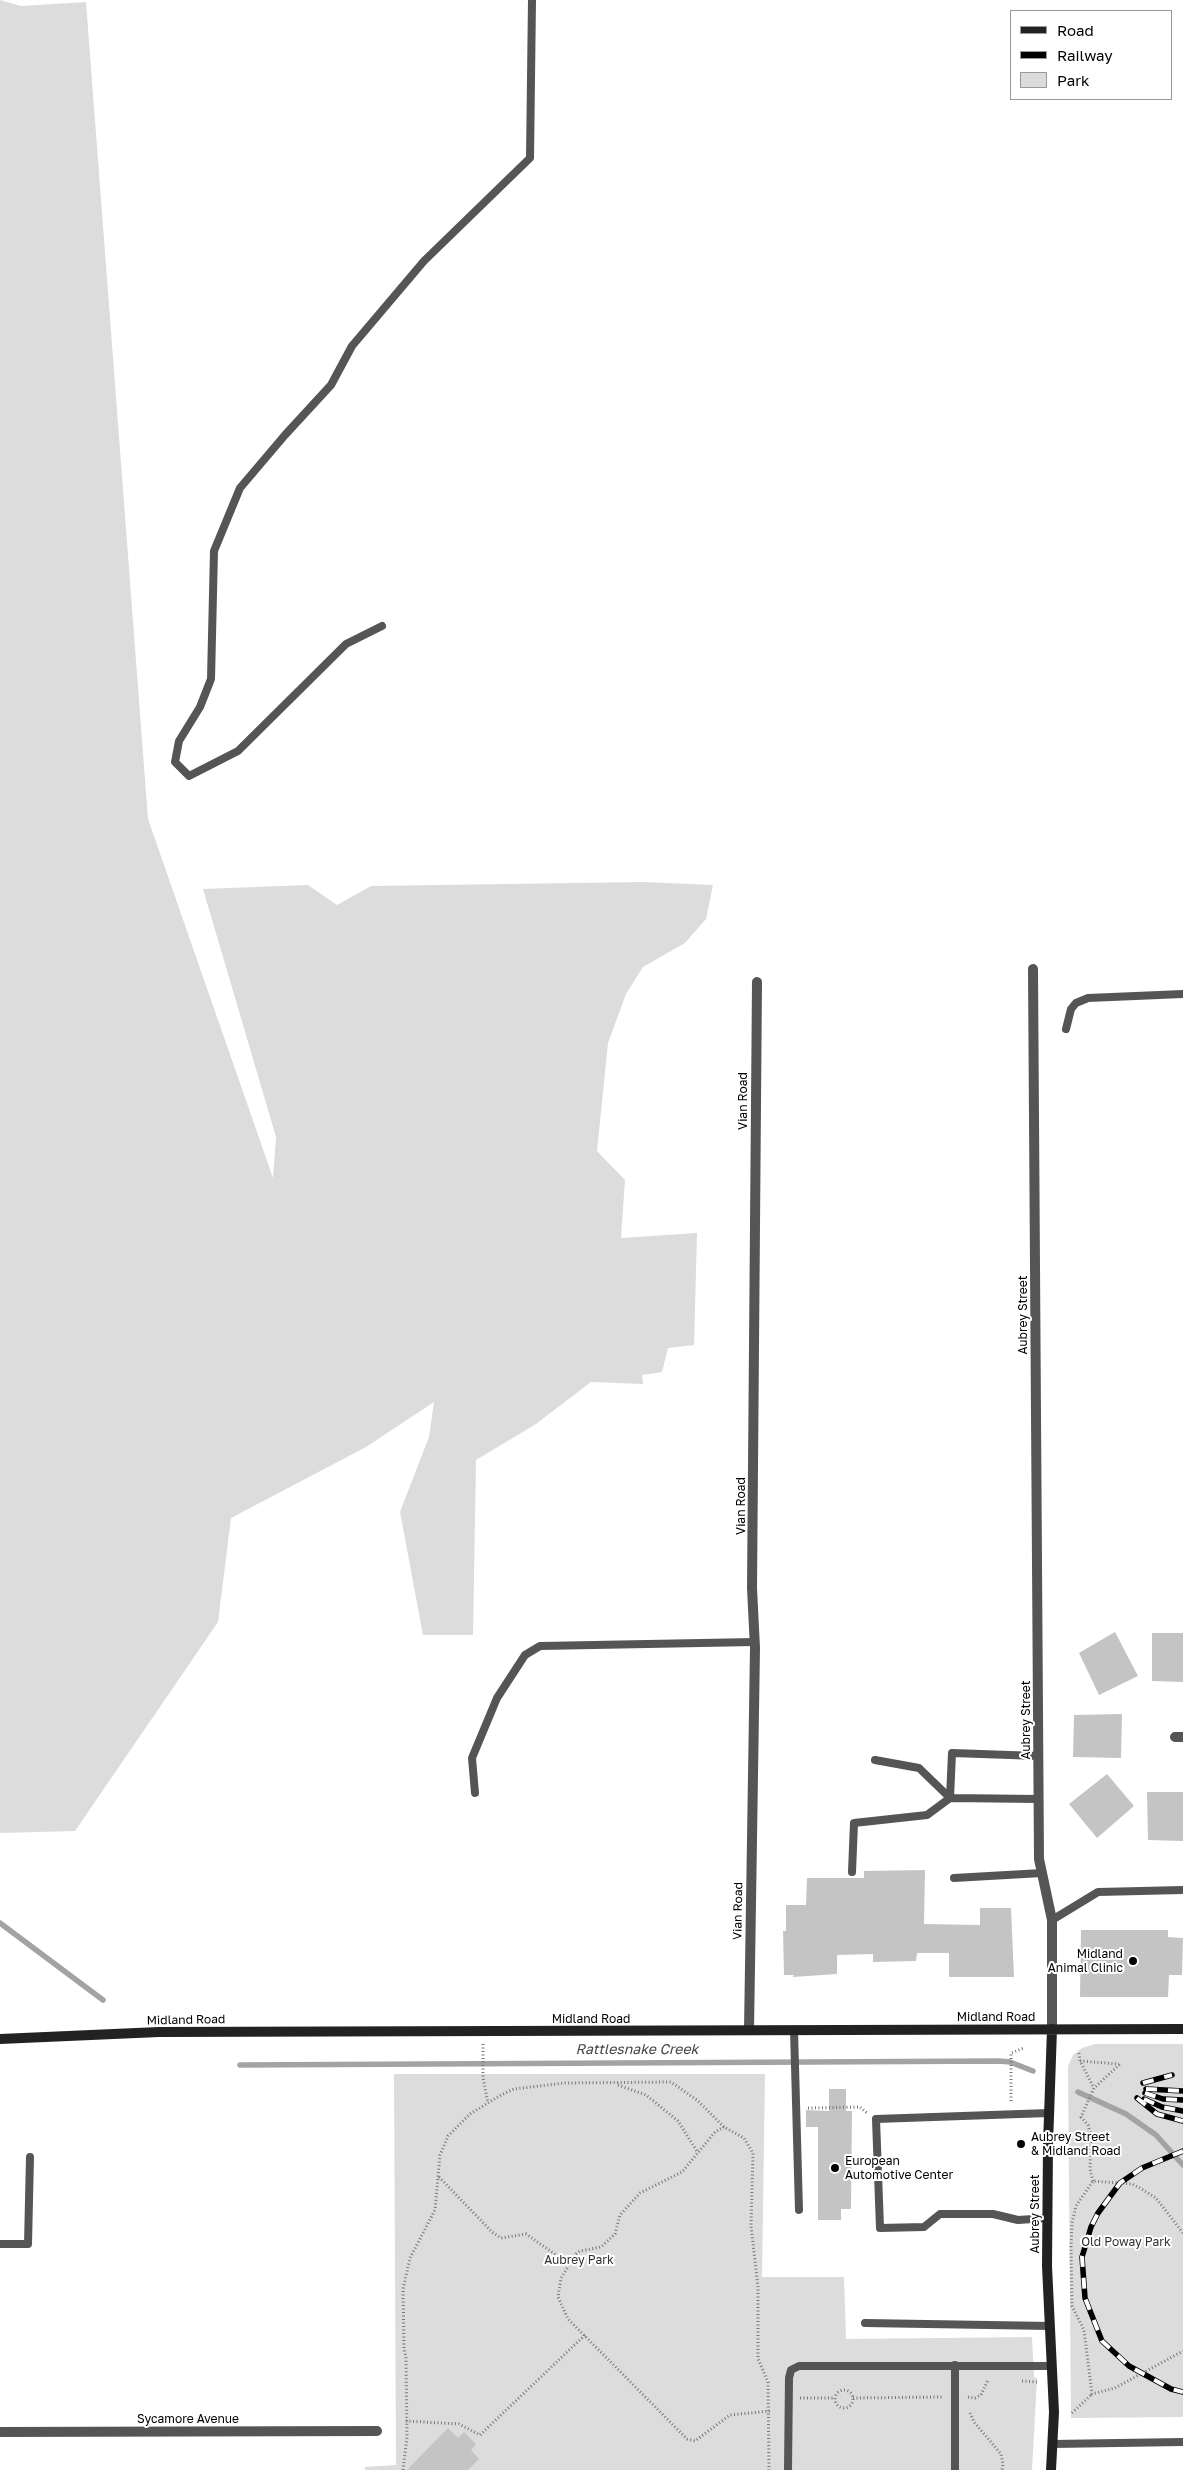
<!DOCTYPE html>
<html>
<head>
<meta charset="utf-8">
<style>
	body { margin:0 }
	#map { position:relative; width:1183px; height:2470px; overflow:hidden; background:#fff; font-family:"Golos Text",sans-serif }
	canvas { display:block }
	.legend { position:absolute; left:1010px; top:10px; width:162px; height:90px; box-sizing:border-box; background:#fff; border:1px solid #999; margin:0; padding:6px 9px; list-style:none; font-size:15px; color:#000 }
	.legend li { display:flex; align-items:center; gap:10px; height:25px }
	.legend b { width:25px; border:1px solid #999 }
</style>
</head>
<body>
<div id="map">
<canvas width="1183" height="2470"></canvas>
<ul class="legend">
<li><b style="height:6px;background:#222"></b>Road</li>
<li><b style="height:6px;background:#000"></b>Railway</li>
<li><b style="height:14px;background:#dcdcdc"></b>Park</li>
</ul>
</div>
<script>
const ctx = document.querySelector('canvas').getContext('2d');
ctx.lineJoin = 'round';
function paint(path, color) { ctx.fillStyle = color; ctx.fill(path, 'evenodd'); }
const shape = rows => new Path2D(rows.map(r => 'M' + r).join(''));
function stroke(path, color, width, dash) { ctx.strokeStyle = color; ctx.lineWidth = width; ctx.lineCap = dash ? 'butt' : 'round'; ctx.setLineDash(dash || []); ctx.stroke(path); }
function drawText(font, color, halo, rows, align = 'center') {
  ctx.font = font + ' "Golos Text",sans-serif'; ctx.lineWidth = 4; ctx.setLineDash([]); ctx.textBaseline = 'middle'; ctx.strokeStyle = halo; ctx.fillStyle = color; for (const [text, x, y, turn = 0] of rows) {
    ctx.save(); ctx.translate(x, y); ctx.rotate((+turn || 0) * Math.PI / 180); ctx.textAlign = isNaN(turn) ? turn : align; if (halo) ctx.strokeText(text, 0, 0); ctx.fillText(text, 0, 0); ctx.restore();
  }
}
const green = shape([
	[0,0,21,6,86,2,148,819,273,1178,276,1137,203,889,308,885,337,905,371,886,643,882,713,885,706,919,685,943,643,967,626,994,608,1043,597,1151,625,1180,621,1238,697,1233,694,1345,668,1348,662,1372,642,1375,643,1384,591,1382,536,1424,476,1460,473,1635,423,1635,400,1512,429,1437,434,1402,366,1447,231,1518,218,1622,75,1831,0,1833],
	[1095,2044,1183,2044,1183,2417,1071,2418,1068,2066,1073,2055,1082,2048],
	[394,2074,765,2074,762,2277,844,2277,846,2339,1032,2337,1034,2377,1037,2378,1032,2470,365,2470,365,2467,396,2465]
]);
const stream = shape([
	[0,1923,103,2000],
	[240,2065,999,2061,1010,2062,1033,2071],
	[1078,2092,1126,2114,1156,2135,1183,2165]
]);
const building = shape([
	[1115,1632,1138,1676,1099,1695,1079,1653],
	[1152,1633,1183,1633,1183,1682,1152,1681],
	[1122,1714,1121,1758,1073,1757,1074,1715],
	[1107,1774,1134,1806,1097,1838,1069,1804],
	[1147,1792,1183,1792,1183,1841,1148,1840],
	[925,1870,924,1924,980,1925,980,1908,1011,1908,1014,1977,949,1977,949,1953,917,1953,916,1961,873,1962,873,1954,837,1955,837,1974,793,1977,794,1975,784,1975,783,1931,786,1931,786,1905,806,1905,807,1878,864,1878,864,1871],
	[1081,1930,1168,1930,1168,1937,1183,1938,1182,1975,1169,1975,1168,1997,1080,1997],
	[829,2089,846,2089,846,2111,852,2111,851,2209,841,2209,841,2220,818,2220,818,2127,806,2127,806,2110,829,2111],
	[448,2428,458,2438,464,2432,476,2444,471,2450,479,2459,468,2470,407,2470]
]);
const path = shape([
	[483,2044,483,2078,488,2103],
	[1079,2053,1080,2061,1094,2088],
	[1080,2061,1119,2064],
	[618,2085,646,2095,678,2121,698,2153],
	[1011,2101,1011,2053,1024,2048],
	[808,2108,860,2107,867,2113],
	[724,2127,715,2132,682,2172,640,2193,620,2215,615,2234,601,2247,580,2251,576,2254,561,2278,558,2297,568,2319,687,2439,695,2441,730,2415,770,2411],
	[439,2177,492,2232,501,2238,526,2234,569,2264],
	[1093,2181,1090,2169,1091,2136,1088,2125,1081,2117,1094,2088,1120,2064],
	[1183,2233,1156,2198,1140,2188,1132,2184,1093,2181,1076,2206,1072,2223,1071,2247,1072,2306,1084,2330,1092,2394,1115,2388,1183,2351],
	[1022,2381,1038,2382],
	'835 2399a9 9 0 1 1 18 0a9 9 0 1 1-18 0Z',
	[968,2397,975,2398,981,2395,988,2380],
	[800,2398,834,2398],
	[853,2398,942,2397],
	[970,2413,974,2422,1001,2454,1003,2464,1002,2470],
	[1072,2413,1092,2394],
	[406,2421,459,2424,480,2435,585,2335],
	[403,2470,407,2437,406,2357,404,2349,403,2289,410,2258,435,2210,440,2155,448,2136,470,2114,501,2095,514,2089,565,2083,671,2082,697,2100,724,2127,744,2138,753,2153,751,2226,758,2287,758,2359,768,2382,769,2470]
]);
const lane = shape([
	[382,626,346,644,238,751,189,776,175,762,179,741,200,707,211,679,214,551,240,488,285,435,331,385,352,346,424,261,530,158,532,0],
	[1066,1029,1071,1009,1076,1003,1088,998,1183,994],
	[1039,1756,952,1753,950,1798,1039,1799],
	[475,1793,472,1758,497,1698,525,1655,540,1646,755,1642],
	[852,1872,854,1823,927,1815,950,1798,919,1768,875,1760],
	[954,1878,1042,1873],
	[1052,1920,1098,1892,1183,1890],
	[794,2030,799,2210],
	[1048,2218,1018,2220,993,2214,940,2214,924,2227,880,2228,876,2119,1049,2113],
	[0,2244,28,2244,30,2157],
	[865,2323,1050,2326],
	[955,2365,955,2470],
	[1053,2444,1183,2442],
	[788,2470,789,2378,791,2370,799,2366,1052,2366]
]);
const street = shape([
	[1033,969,1039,1859,1052,1920,1052,2029],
	[1175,1737,1183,1737],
	[749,2030,755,1648,752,1588,757,982],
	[0,2432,377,2431]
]);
const secondary = shape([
	[0,2039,159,2032,1183,2029],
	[1051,2470,1054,2412,1047,2266,1048,2145,1052,2029]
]);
const rail = shape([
	[1143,2083,1172,2075],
	[1146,2089,1183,2091],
	[1145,2093,1163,2099,1183,2100],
	[1137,2098,1157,2114,1183,2121],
	[1144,2099,1162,2107,1183,2111],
	[1183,2151,1142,2168,1120,2183,1098,2213,1091,2227,1082,2257,1085,2298,1102,2341,1129,2366,1171,2389,1183,2392]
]);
const markers = [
	[1133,1961,5,"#000"],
	[1021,2144,5,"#000"],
	[835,2168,5,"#000"]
];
const streetNames = [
	["Vian Road",743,1101,-90],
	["Aubrey Street",1023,1315,-90],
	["Vian Road",741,1506,-90],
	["Aubrey Street",1026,1720,-90],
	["Vian Road",738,1911,-89],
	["Midland Road",996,2017],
	["Midland Road",591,2019],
	["Midland Road",186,2020,-1],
	["Aubrey Street",1035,2214,-90],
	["Sycamore Avenue",188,2419]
];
const poiNames = [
	["Midland",1123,1954,"right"],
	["Animal Clinic",1123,1968,"right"],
	["Aubrey Street",1031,2137],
	["& Midland Road",1031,2151],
	["European",845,2161],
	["Automotive Center",845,2175]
];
const parkNames = [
	["Old Poway Park",1126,2242],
	["Aubrey Park",579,2260]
];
const waterNames = [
	["Rattlesnake Creek",637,2050]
];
paint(green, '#dcdcdc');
stroke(stream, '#a3a3a3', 5.5);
paint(building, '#c4c4c4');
stroke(path, '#777', 3, [1, 2.5]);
stroke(lane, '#555', 8);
stroke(street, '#555', 10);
stroke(secondary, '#222', 10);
stroke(rail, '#000', 5.5);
stroke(rail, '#fff', 4, [11]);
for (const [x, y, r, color] of markers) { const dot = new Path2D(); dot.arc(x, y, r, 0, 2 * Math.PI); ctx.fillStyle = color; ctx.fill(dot); stroke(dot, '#fff', 2); }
drawText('12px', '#000', '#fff', streetNames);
drawText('12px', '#000', '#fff', poiNames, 'left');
drawText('12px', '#333', '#fff', parkNames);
drawText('italic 14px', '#444', '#fff', waterNames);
</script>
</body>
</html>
